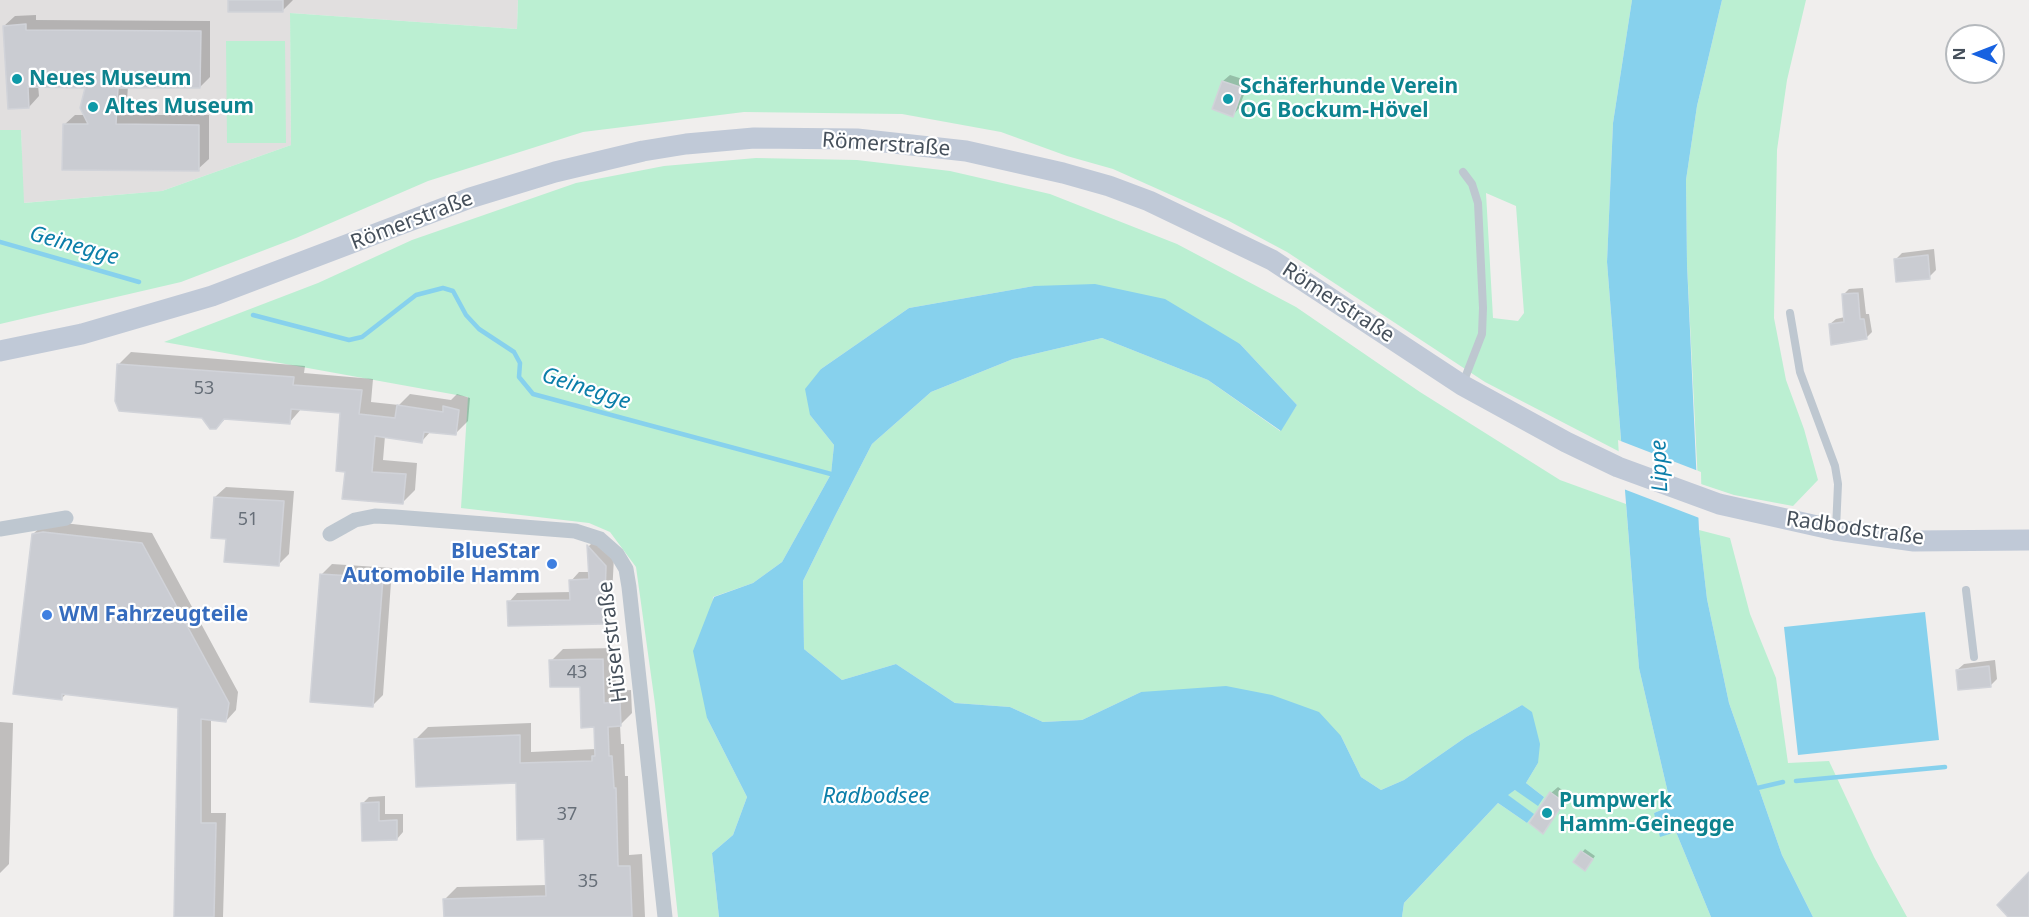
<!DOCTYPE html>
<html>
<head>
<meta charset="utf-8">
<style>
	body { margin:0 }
	#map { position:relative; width:2029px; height:917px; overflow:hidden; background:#f0eeed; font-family:"Noto Sans",sans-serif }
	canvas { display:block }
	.north { position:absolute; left:1945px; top:24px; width:60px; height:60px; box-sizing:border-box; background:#fff; border:2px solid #b5b9bd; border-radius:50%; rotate:270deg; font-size:16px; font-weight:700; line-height:24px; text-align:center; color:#46505b }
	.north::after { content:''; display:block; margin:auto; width:21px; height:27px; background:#1762e1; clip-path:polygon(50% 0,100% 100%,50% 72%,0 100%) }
</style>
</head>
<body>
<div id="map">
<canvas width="2029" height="917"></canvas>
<div class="north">N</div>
</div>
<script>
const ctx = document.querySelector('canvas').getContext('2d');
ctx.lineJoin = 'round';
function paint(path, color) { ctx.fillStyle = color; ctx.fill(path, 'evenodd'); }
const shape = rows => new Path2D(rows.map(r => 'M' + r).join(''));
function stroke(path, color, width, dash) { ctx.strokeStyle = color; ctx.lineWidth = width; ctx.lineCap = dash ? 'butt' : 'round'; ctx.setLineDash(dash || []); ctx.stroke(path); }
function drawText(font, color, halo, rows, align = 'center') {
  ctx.font = font + ' "Noto Sans",sans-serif'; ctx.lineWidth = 4.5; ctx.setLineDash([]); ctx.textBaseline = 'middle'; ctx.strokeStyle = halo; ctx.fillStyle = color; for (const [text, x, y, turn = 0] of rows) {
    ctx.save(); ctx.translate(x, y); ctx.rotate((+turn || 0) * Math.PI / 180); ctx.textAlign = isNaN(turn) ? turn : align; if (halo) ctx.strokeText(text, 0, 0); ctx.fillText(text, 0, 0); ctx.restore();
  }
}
const education = shape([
	[0,0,518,0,517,29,290,13,291,145,162,191,23,203,21,130,0,130]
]);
const green = shape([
	[518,0,1632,0,1613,123,1607,262,1622,453,1485,382,1287,252,1227,220,1113,169,1067,156,1001,132,902,114,744,112,583,132,428,181,296,238,181,282,0,324,0,130,21,130,24,203,162,191,291,145,290,13,517,29],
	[1486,193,1516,206,1524,313,1518,321,1493,318],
	[1722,0,1806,0,1787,80,1777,150,1774,318,1786,380,1804,429,1818,480,1793,506,1734,495,1698,483,1687,264,1686,180,1697,106],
	[226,41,285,41,286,143,227,143],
	[756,158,857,160,950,171,1050,194,1177,244,1296,307,1420,392,1560,480,1626,504,1639,668,1671,806,1654,813,1676,832,1711,917,1402,917,1404,903,1498,803,1527,823,1533,814,1507,795,1515,790,1544,797,1526,783,1538,763,1522,705,1466,737,1404,780,1381,790,1361,777,1341,736,1141,692,1082,720,1043,722,1010,707,955,703,896,664,842,680,804,649,803,581,835,516,872,444,931,392,1013,359,1102,338,1208,380,1280,431,1297,405,1240,344,1034,286,909,308,821,369,810,415,834,445,831,474,782,562,753,583,713,597,707,718,747,797,733,835,712,853,719,917,678,917,655,704,636,567,610,532,589,523,461,508,468,397,164,342,318,283,412,240,576,183,664,166],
	[1699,530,1730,538,1750,614,1776,678,1788,763,1829,761,1874,857,1907,917,1813,917,1782,855,1729,703,1707,599]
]);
const water = shape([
	[1632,0,1722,0,1697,106,1686,180,1687,264,1699,530,1707,599,1729,703,1782,855,1813,917,1711,917,1676,832,1660,837,1654,813,1671,806,1639,668,1607,262,1613,123],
	[1095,284,1165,299,1240,344,1297,405,1281,431,1208,380,1102,338,1013,359,931,392,872,444,835,516,803,581,804,649,842,680,896,664,955,703,1010,707,1043,722,1082,720,1141,692,1226,686,1272,695,1319,712,1341,736,1361,777,1381,790,1404,780,1466,737,1522,705,1532,712,1540,744,1538,763,1526,783,1544,797,1538,806,1515,790,1508,795,1534,814,1527,823,1498,803,1404,903,1402,917,719,917,712,853,733,835,747,797,707,718,693,651,714,597,753,583,782,562,831,474,834,445,810,415,805,389,821,369,909,308,1034,286],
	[1925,612,1939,740,1798,755,1784,627]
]);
const pier = shape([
	[1618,440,1701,472,1702,519,1621,488]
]);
const shadow = shape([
	[230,0,293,0,282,11],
	[36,15,36,20,210,21,210,77,200,87,128,86,126,115,209,115,209,159,198,169,64,125,75,115,85,115,87,86,38,85,39,96,29,107,4,26,15,16],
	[1230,75,1249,81,1239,108,1233,115,1214,108,1223,81],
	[1934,249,1936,270,1929,277,1895,260,1902,253],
	[1863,288,1866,314,1869,314,1872,332,1866,338,1830,324,1836,319,1845,317,1843,295,1849,289],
	[131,352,305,366,304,373,373,379,371,402,399,405,410,394,451,400,457,394,470,398,468,421,456,433,431,431,422,441,385,436,383,460,417,463,415,490,402,503,346,470,342,411,302,408,289,423,226,418,216,428,203,416,119,364],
	[226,487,294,491,289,554,278,565,227,538,215,497],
	[55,522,152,533,238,692,236,710,226,721,211,719,211,813,226,813,223,917,175,917,180,706,67,693,61,699,33,534,44,524],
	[597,538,614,557,611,614,603,622,509,602,517,593,571,592,571,581,579,572,590,572,589,546],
	[332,564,392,568,383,695,372,706,321,575],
	[615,648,616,691,631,690,632,713,620,725,621,744,624,744,625,776,628,776,629,855,642,854,645,917,445,917,445,899,457,887,547,885,545,838,517,782,416,739,428,727,531,723,531,752,596,749,595,726,581,685,551,661,563,649],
	[1995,660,1997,679,1990,686,1957,670,1964,664],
	[0,722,13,723,9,864,0,873],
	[1558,787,1569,795,1542,832,1551,793],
	[385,796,385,814,403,814,403,832,397,839,363,840,362,804,369,797],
	[1585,849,1595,856,1588,866,1575,861]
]);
const stream = shape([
	[0,242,139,282],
	[253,315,349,340,362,337,416,295,443,288,453,291,466,315,479,329,514,352,520,363,519,377,533,394,831,474],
	[1796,781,1945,767],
	[1753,789,1783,782]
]);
const building = shape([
	[228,0,283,0,283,12,228,12,228,0],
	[26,24,26,30,201,31,200,88,118,88,116,124,199,125,199,171,62,170,63,124,88,124,80,108,85,88,28,87,29,108,8,109,3,26,26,24],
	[1222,81,1243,88,1233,117,1212,109,1222,81],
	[1928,255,1930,279,1896,282,1894,259,1928,255],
	[1858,293,1860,319,1864,319,1867,339,1831,345,1829,324,1844,322,1842,294,1858,293],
	[117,364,294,377,293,385,362,390,359,414,395,418,397,405,443,412,443,406,459,410,456,435,424,432,422,443,375,436,372,472,406,474,403,504,342,499,345,472,336,471,340,413,291,409,290,424,224,419,216,429,210,429,202,418,119,411,115,401,117,364],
	[214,497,284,501,279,566,224,562,226,539,211,538,214,497],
	[43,532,142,543,229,703,226,722,201,719,201,823,216,823,214,917,174,917,178,708,62,694,62,700,13,694,32,534,43,532],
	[587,545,606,566,604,624,508,626,507,601,570,600,569,580,589,579,587,545],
	[320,574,383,578,373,707,310,702,320,574],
	[603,659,604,703,620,702,621,726,608,727,609,756,612,756,614,788,616,788,618,866,630,866,632,917,444,917,443,899,546,896,544,839,517,840,516,783,416,787,414,739,520,735,520,763,592,761,592,756,595,756,594,727,581,728,580,687,550,687,549,660,603,659],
	[1989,666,1991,687,1958,690,1956,670,1989,666],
	[1550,792,1564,802,1543,834,1529,823,1550,792],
	[379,802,379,821,397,820,397,840,362,841,361,803,379,802],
	[1581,851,1593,859,1585,871,1573,862,1581,851],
	[2029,872,2029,917,2008,917,1997,905,2029,872]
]);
const service = shape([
	[1463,172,1472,184,1478,203,1483,308,1482,334,1463,383],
	[1790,313,1800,372,1835,466,1838,484,1836,529],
	[1966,590,1974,657]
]);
const minor = shape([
	[0,529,66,518],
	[330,534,355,520,375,516,395,517,575,531,600,539,617,554,626,569,629,587,665,917]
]);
const secondary = shape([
	[0,351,82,334,212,296,470,198,555,172,643,151,686,144,754,138,857,139,966,151,1063,173,1109,186,1149,201,1272,260,1462,385,1566,442,1618,467,1719,504,1835,530,1914,541,2029,540]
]);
const markers = [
	[17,79,6,"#0f9aa8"],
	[1228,99,6,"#0f9aa8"],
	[93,107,6,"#0f9aa8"],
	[552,564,6,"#3f7fe0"],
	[47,615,6,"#3f7fe0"],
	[1547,813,6,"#0f9aa8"]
];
const numberNames = [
	["53",204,389],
	["51",248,520],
	["43",577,673],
	["37",567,815],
	["35",588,882]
];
const cultureNames = [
	["Neues Museum",29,79],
	["Schäferhunde Verein",1240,87],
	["OG Bockum-Hövel",1240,111],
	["Altes Museum",105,107],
	["Pumpwerk",1559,801],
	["Hamm-Geinegge",1559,825]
];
const streetNames = [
	["Römerstraße",886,145,4],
	["Römerstraße",412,221,-21],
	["Römerstraße",1338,303,33],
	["Radbodstraße",1855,529,8],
	["Hüserstraße",613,642,-97]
];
const shopNames = [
	["BlueStar",540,552],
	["Automobile Hamm",540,576],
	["WM Fahrzeugteile",59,615,"left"]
];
const waterNames = [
	["Geinegge",74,246,16],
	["Geinegge",586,389,18],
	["Lippe",1660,466,-92],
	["Radbodsee",876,797]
];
paint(education, '#e1dfdf');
paint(green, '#bbefd2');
paint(water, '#87d1ed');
paint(pier, '#f0eeed');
paint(shadow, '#0003');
stroke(stream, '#87d1ed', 4.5);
paint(building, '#caccd2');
stroke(building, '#d1d3d9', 1.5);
stroke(service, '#bec7d0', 8);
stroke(minor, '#bec7d0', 15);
stroke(secondary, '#c0c9d7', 21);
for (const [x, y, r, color] of markers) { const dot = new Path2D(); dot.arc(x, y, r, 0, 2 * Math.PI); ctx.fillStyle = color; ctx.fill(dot); stroke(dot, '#fff', 2); }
drawText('18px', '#676f79', null, numberNames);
drawText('bold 21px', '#0d838f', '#fff', cultureNames, 'left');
drawText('21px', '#46505b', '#fff', streetNames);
drawText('bold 21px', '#366cbe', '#fff', shopNames, 'right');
drawText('italic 22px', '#0b7ea9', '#fff', waterNames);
</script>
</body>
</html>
